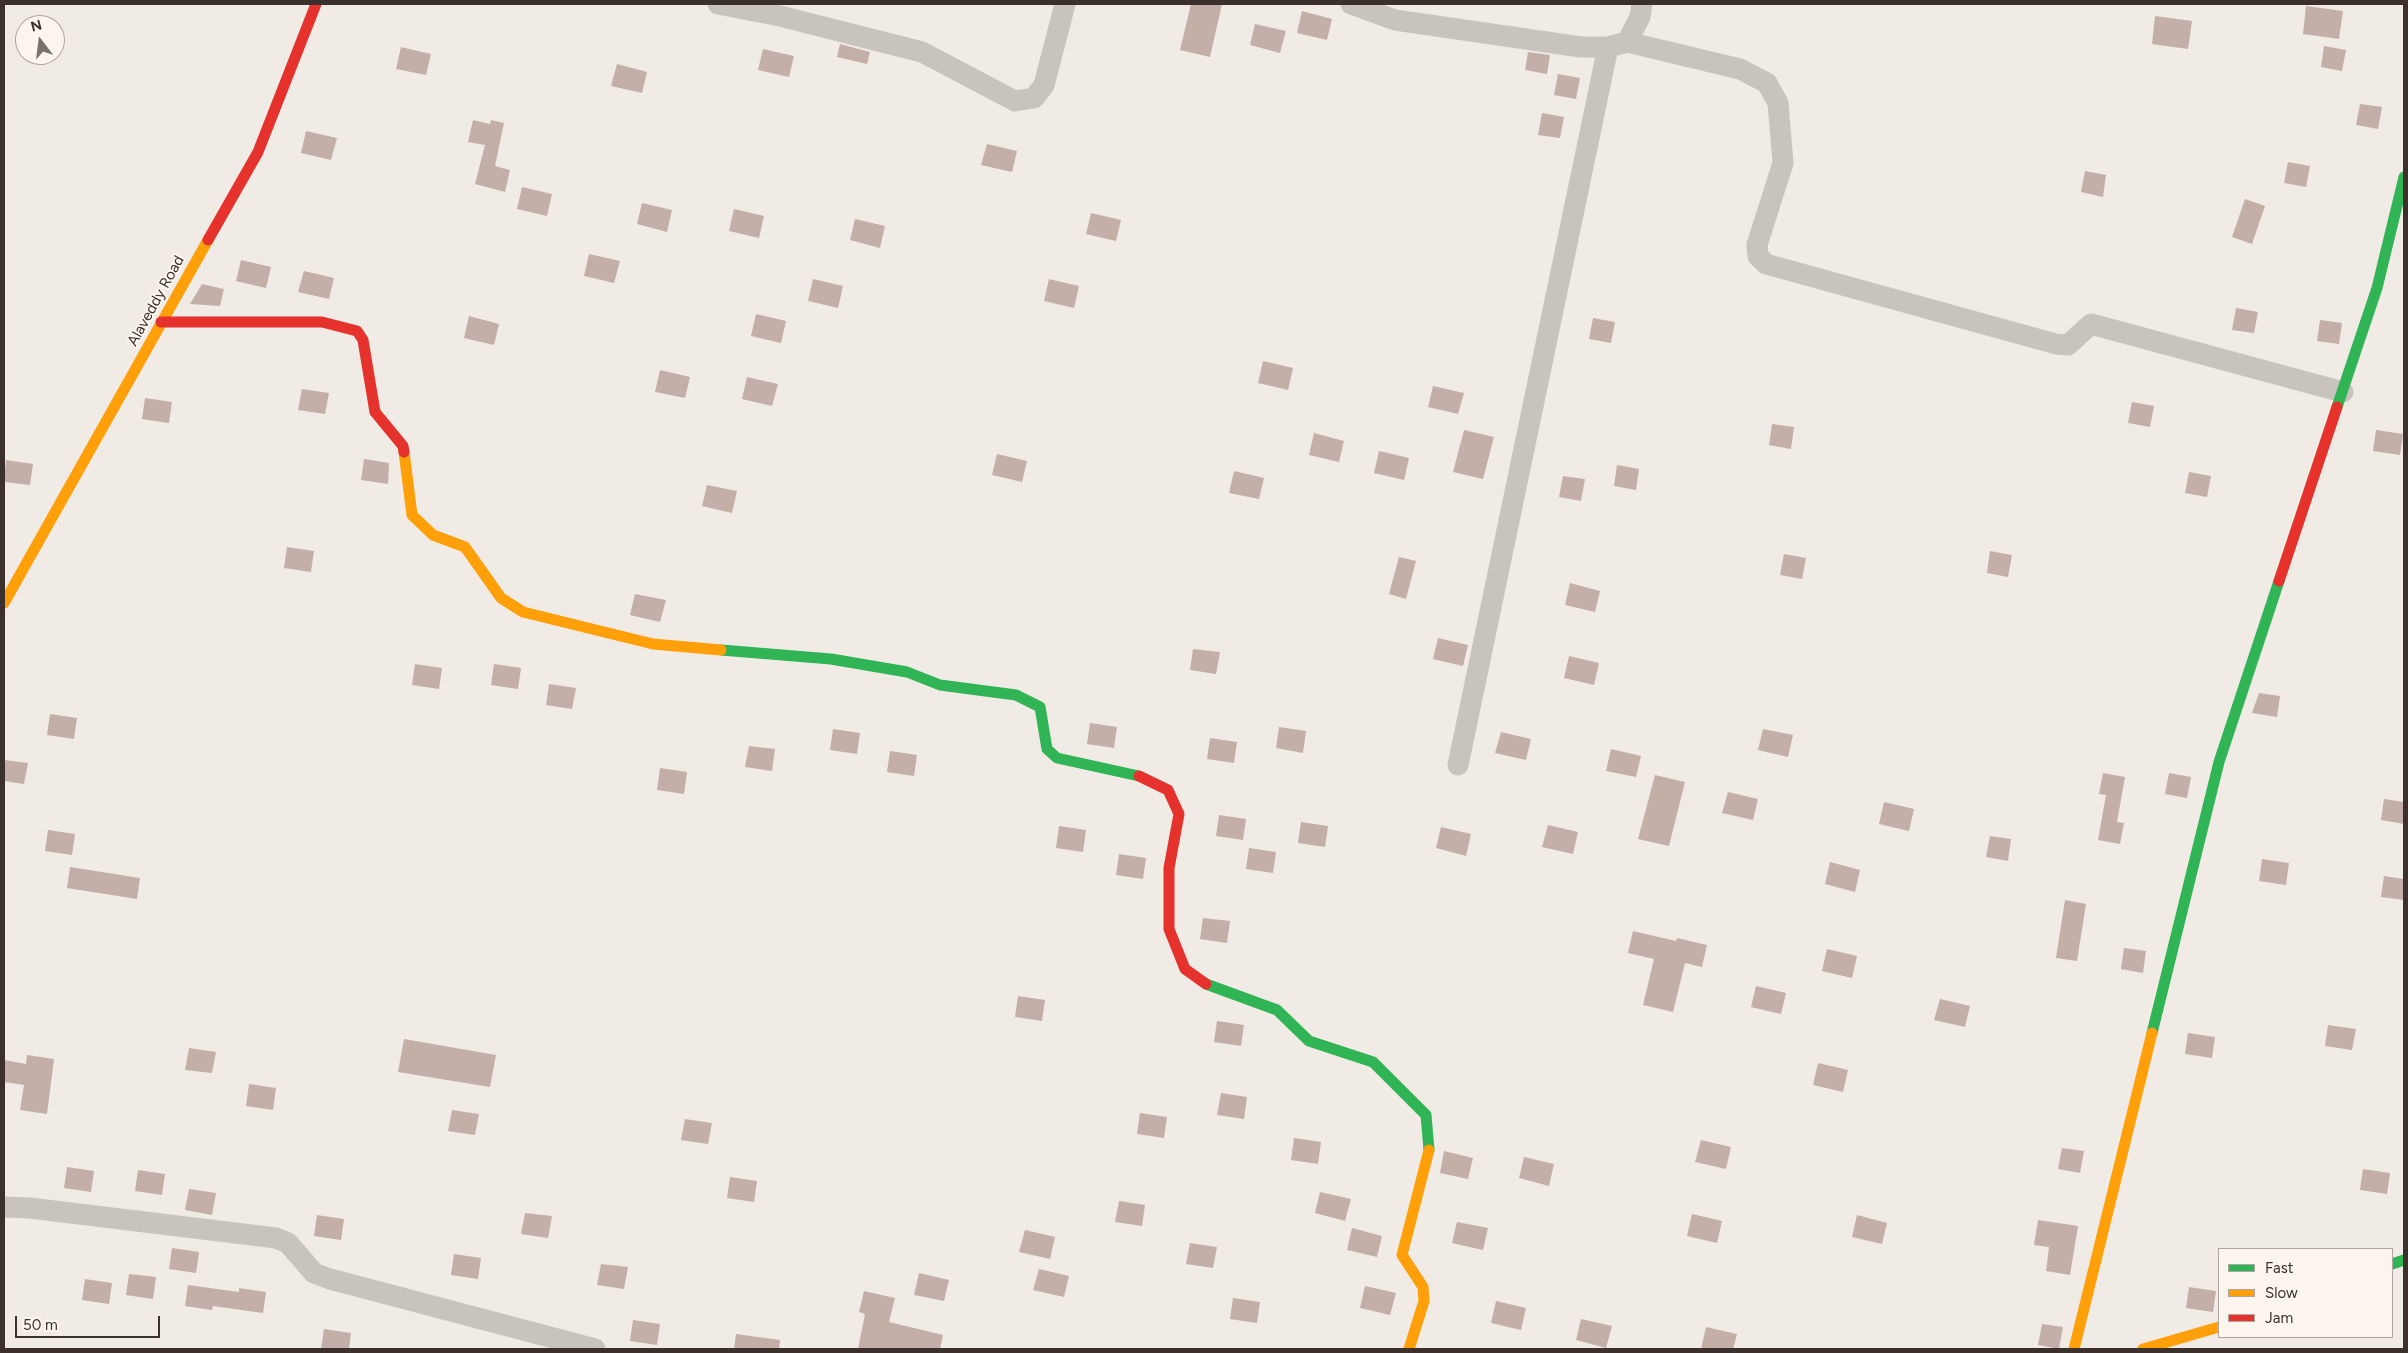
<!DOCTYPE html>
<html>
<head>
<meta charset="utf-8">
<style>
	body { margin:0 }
	#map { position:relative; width:2408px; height:1353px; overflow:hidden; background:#f0ebe5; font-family:Figtree,sans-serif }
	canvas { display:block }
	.frame { position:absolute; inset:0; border:5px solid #3b302b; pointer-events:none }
	.legend { position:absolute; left:2218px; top:1248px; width:175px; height:90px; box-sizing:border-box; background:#fbf5ee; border:1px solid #aea6a0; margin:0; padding:6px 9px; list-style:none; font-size:15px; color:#3b302b }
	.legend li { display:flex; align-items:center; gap:10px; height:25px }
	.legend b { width:25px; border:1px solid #aea6a0 }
	.north { position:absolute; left:15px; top:15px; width:50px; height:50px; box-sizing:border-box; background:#fbf5ee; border:1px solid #aea6a0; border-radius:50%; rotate:345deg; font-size:14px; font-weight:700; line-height:20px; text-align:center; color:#3b302b }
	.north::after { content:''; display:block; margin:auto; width:18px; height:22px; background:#7a716c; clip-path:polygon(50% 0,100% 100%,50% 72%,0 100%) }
	.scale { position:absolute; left:15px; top:1316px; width:145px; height:22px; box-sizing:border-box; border:2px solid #3b302b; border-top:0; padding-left:6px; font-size:15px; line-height:18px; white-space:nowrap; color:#3b302b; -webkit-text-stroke:4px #fbf5ee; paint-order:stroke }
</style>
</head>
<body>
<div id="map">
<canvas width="2408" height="1353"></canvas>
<div class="frame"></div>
<ul class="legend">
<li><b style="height:6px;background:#30b455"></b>Fast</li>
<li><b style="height:6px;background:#ff9f0a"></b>Slow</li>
<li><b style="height:6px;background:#e5322d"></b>Jam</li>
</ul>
<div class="north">N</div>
<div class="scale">50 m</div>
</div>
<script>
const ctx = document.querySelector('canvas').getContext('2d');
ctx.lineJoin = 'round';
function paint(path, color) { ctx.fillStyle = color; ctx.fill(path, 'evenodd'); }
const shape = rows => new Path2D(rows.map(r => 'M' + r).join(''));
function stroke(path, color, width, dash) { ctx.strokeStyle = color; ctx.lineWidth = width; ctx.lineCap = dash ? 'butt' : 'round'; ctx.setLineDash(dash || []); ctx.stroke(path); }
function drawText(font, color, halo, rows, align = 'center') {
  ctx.font = font + ' Figtree,sans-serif'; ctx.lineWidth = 4; ctx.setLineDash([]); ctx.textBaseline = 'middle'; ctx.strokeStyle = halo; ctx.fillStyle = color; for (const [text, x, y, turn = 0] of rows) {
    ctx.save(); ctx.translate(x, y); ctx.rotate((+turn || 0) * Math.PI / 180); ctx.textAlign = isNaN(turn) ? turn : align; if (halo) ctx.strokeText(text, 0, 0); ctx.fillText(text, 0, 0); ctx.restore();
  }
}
const building = shape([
	[1191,4,1222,4,1210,57,1180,50],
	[2306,6,2343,11,2339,39,2303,34],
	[1302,11,1332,19,1327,40,1297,33],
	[2155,16,2192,21,2188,49,2152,44],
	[1255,24,1286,31,1280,53,1250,45],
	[840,44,870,52,867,64,837,57],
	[2324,46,2346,50,2342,71,2321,67],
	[401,47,431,54,426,75,396,69],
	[763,49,794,56,789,77,758,70],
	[1528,52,1550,55,1547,74,1525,70],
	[617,64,647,72,642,93,611,86],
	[1558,74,1580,78,1576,99,1554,95],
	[2360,104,2382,107,2378,129,2356,125],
	[1542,113,1564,117,1560,138,1538,135],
	[473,120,490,124,491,120,504,123,495,166,510,170,505,192,475,184,485,145,468,142],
	[306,131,337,138,331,160,301,153],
	[987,144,1017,151,1012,172,981,165],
	[2288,162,2310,166,2306,187,2284,183],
	[2085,171,2106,175,2103,197,2081,192],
	[522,187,552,194,547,216,517,209],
	[2245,199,2265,206,2252,244,2232,237],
	[642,203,672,210,667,232,637,224],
	[734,209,764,216,759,238,729,231],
	[1091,213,1121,220,1116,241,1086,234],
	[855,219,885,226,880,248,850,240],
	[589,254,620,261,614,283,584,276],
	[241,260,271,267,266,288,236,281],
	[304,271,334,278,329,299,298,292],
	[813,279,843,286,838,308,808,301],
	[1049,279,1079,286,1074,308,1044,301],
	[202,284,224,289,220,306,190,304],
	[2236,308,2258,312,2254,333,2232,330],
	[756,314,786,321,781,343,751,336],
	[469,316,499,324,494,345,464,338],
	[1593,318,1615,322,1611,343,1589,339],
	[2320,320,2342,323,2339,344,2317,341],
	[1263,361,1293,368,1288,390,1258,383],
	[660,370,690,377,685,398,655,392],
	[747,377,778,384,772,406,742,399],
	[1433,386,1464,393,1458,414,1428,407],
	[302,389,329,393,325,414,298,410],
	[145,398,172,402,169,423,142,419],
	[2132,402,2154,406,2150,427,2128,423],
	[1772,424,1794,427,1791,449,1769,445],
	[1464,430,1494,437,1483,479,1453,472],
	[2376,430,2403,434,2400,455,2373,451],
	[1314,433,1344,441,1339,462,1309,455],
	[1379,451,1409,458,1404,480,1374,473],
	[997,454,1027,461,1022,482,992,475],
	[364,459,389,463,388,484,361,480],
	[6,460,33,464,30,485,4,482],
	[1617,465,1639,469,1636,490,1614,486],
	[1234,471,1264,478,1259,499,1229,493],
	[2189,472,2211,476,2207,497,2185,493],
	[1563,476,1585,479,1581,501,1559,497],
	[707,485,737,491,732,513,702,506],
	[287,547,314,551,311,572,284,568],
	[1990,551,2012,555,2008,577,1987,573],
	[1784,554,1806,558,1802,579,1780,575],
	[1399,557,1416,561,1406,599,1389,594],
	[1570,583,1600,591,1595,612,1565,605],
	[635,594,666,600,660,622,630,615],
	[1438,638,1468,645,1463,666,1433,659],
	[1193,649,1220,652,1216,674,1190,670],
	[1569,656,1599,663,1594,685,1564,678],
	[415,664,442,668,439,689,412,685],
	[494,664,521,668,518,689,491,685],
	[549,684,576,688,572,709,546,705],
	[2259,693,2280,696,2277,717,2252,713],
	[50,714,77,718,74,739,47,735],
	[1090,723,1117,727,1114,748,1087,744],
	[1279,727,1306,731,1303,753,1276,748],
	[833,729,860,733,857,754,830,750],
	[1763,729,1793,735,1788,757,1758,750],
	[1501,732,1531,739,1526,760,1495,753],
	[1210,738,1237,742,1234,763,1207,759],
	[749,746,775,749,772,771,745,767],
	[1611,749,1641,756,1636,777,1606,771],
	[890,751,917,755,914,776,887,772],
	[4,760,28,763,24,784,4,781],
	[660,768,687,772,684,794,657,790],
	[2103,773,2125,777,2117,822,2124,823,2120,844,2098,840,2106,795,2099,794],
	[2169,773,2191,777,2187,798,2165,794],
	[1655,775,1685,782,1669,846,1638,839],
	[1728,792,1758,799,1753,820,1722,813],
	[2384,799,2404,802,2404,824,2381,820],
	[1884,802,1914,809,1909,831,1879,824],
	[1219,815,1246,819,1243,840,1216,836],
	[1301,822,1328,826,1325,847,1298,843],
	[1548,825,1578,832,1573,854,1542,847],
	[1059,826,1086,830,1083,852,1056,848],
	[1441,827,1471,834,1466,856,1436,848],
	[48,830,75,834,72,855,45,851],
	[1990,836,2011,839,2008,861,1986,857],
	[1249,848,1276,852,1273,873,1246,869],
	[1119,854,1146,858,1143,879,1116,875],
	[2262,859,2289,863,2286,885,2259,881],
	[1830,862,1860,870,1855,892,1825,884],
	[70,867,140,878,137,899,67,888],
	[2384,876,2404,879,2404,900,2381,897],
	[2065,900,2086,904,2077,961,2056,958],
	[1203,918,1230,921,1227,943,1200,939],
	[1633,931,1676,941,1677,938,1707,945,1702,967,1685,963,1673,1012,1643,1005,1654,959,1628,953],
	[2124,948,2146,951,2143,973,2121,969],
	[1827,949,1857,956,1852,978,1822,971],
	[1756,986,1786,993,1781,1014,1751,1007],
	[1018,996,1045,1000,1042,1021,1015,1017],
	[1940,999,1970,1006,1965,1027,1934,1020],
	[1217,1021,1244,1025,1241,1046,1214,1042],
	[2328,1025,2356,1029,2352,1050,2325,1046],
	[2188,1033,2215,1037,2212,1058,2185,1054],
	[404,1039,496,1055,490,1087,398,1072],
	[189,1048,216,1052,212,1073,185,1070],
	[27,1055,54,1059,47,1114,20,1110,24,1085,4,1082,4,1060,26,1064],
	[1818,1063,1848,1070,1843,1092,1813,1085],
	[249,1084,276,1088,273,1110,246,1106],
	[1221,1093,1247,1097,1244,1119,1217,1115],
	[452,1110,479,1114,475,1135,448,1131],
	[1140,1113,1167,1117,1164,1138,1137,1134],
	[685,1119,712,1123,708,1144,681,1140],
	[1294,1138,1321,1142,1318,1164,1291,1160],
	[1701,1140,1731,1147,1726,1169,1695,1162],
	[2062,1148,2084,1151,2080,1173,2058,1169],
	[1444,1151,1473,1158,1468,1179,1440,1173],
	[1524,1157,1554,1164,1549,1186,1519,1178],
	[67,1167,94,1171,91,1192,64,1188],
	[2363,1169,2390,1173,2387,1194,2360,1190],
	[138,1170,165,1174,162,1195,135,1191],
	[730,1177,757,1181,754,1202,727,1198],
	[189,1189,216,1193,212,1215,185,1210],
	[1320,1192,1351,1199,1345,1221,1315,1213],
	[1119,1201,1145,1205,1142,1226,1115,1222],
	[525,1213,552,1216,548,1238,521,1234],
	[1692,1214,1722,1221,1717,1243,1687,1236],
	[317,1215,344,1219,341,1240,314,1236],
	[1857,1215,1887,1223,1882,1244,1852,1237],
	[2038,1220,2078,1226,2070,1275,2046,1271,2049,1247,2034,1245],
	[1457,1222,1488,1228,1483,1250,1452,1243],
	[1352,1228,1382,1236,1377,1257,1347,1250],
	[1025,1230,1055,1237,1050,1259,1019,1252],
	[1190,1243,1217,1247,1213,1268,1186,1264],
	[172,1248,199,1252,196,1273,169,1269],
	[454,1254,481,1258,478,1279,451,1275],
	[601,1264,628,1267,624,1289,597,1285],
	[1039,1269,1069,1276,1064,1297,1033,1290],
	[919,1273,949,1280,944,1301,914,1295],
	[129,1274,156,1277,153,1299,126,1295],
	[85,1279,112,1283,109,1304,82,1300],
	[188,1285,239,1292,239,1288,266,1292,263,1313,213,1306,212,1310,185,1306],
	[1365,1286,1396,1293,1390,1315,1360,1308],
	[2189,1287,2216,1291,2213,1312,2186,1308],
	[864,1291,895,1298,889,1322,943,1335,940,1349,858,1349,865,1314,859,1312],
	[1233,1298,1260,1302,1257,1323,1230,1319],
	[1496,1301,1526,1308,1521,1330,1491,1323],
	[1581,1319,1612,1326,1606,1348,1576,1340],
	[633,1320,660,1324,657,1345,630,1341],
	[2042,1324,2063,1327,2059,1349,2038,1345],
	[1706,1327,1737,1334,1733,1349,1701,1349],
	[324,1329,351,1333,349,1349,321,1349],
	[736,1334,780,1340,779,1349,734,1349]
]);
const street = shape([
	[718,4,780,16,922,52,1015,101,1034,98,1044,85,1065,4],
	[1351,4,1395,20,1581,47,1608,47,1627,42,1640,17,1642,4],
	[1627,42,1740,69,1767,83,1778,103,1783,163,1757,245,1758,256,1766,264,2056,344,2068,345,2091,324,2343,392],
	[1458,765,1608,47],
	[4,1207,30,1208,276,1238,288,1243,314,1273,330,1279,595,1349]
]);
const fast = shape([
	[2337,407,2377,288,2404,177],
	[721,650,831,659,907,672,940,685,1016,695,1040,707,1047,749,1057,758,1139,776],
	[1206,984,1277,1010,1309,1041,1373,1062,1426,1115,1429,1150],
	[2152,1033,2219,762,2279,581],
	[2392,1264,2404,1260]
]);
const slow = shape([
	[404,452,412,515,433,535,465,547,501,598,523,612,653,644,721,650],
	[4,603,208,240],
	[1409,1349,1424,1301,1423,1287,1402,1255,1429,1150],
	[2074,1349,2152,1033],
	[2143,1349,2219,1327]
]);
const jam = shape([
	[208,240,258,152,316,4],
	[161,322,322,322,357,331,363,340,375,412,403,446,404,452],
	[2279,581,2337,407],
	[1139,776,1168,790,1179,814,1169,868,1169,929,1185,969,1206,984]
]);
const streetNames = [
	["Alaveddy Road",156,301,-61]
];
paint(building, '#c3afa7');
stroke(street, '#c9c3be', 21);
stroke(fast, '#30b455', 11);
stroke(slow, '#ff9f0a', 11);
stroke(jam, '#e5322d', 11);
drawText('15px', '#3b302b', '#fbf5ee', streetNames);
</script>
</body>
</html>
